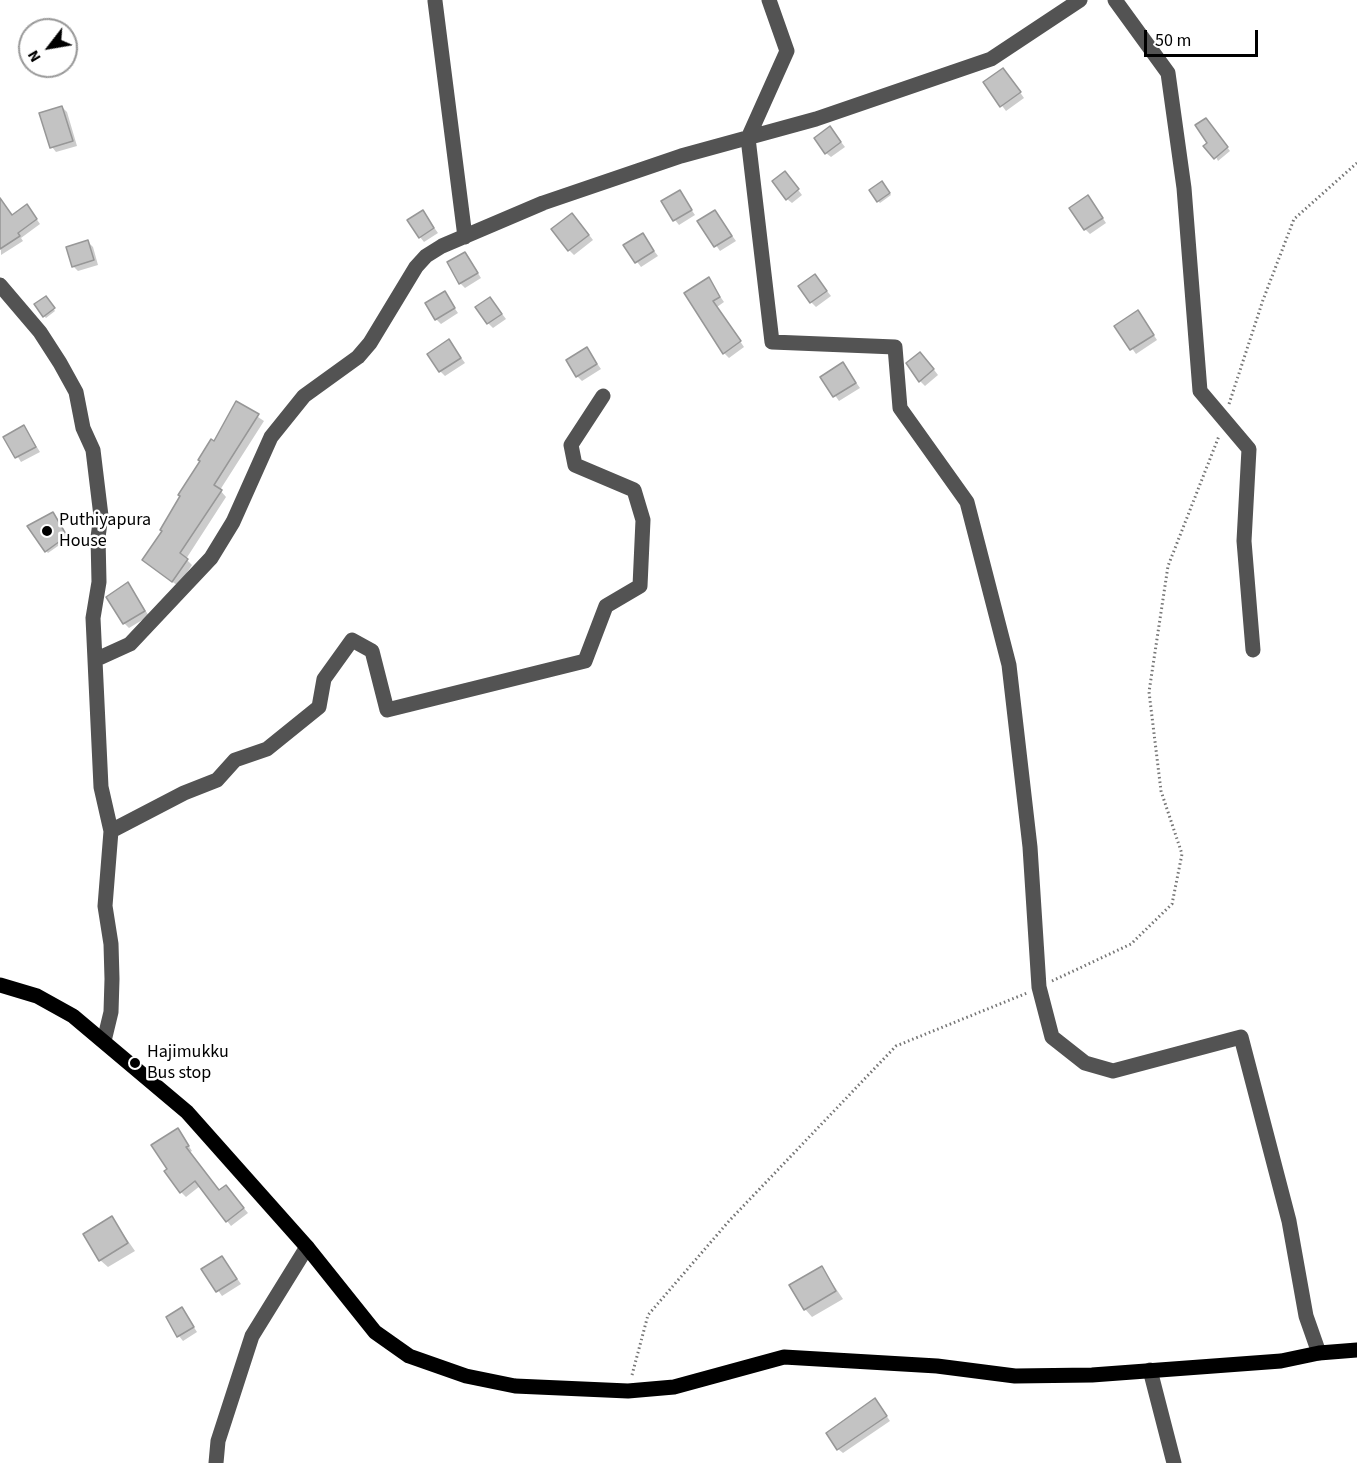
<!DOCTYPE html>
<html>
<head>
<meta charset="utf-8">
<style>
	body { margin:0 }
	#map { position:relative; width:1357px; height:1463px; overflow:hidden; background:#fff; font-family:"Source Sans 3",sans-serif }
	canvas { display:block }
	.north { position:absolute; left:18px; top:18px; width:60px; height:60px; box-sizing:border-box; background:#fff; border:2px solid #999; border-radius:50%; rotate:239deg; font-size:16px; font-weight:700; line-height:24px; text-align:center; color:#000 }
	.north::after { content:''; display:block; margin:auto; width:21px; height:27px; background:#000; clip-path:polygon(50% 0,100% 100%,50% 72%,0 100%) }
	.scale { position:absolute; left:1144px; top:30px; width:114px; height:27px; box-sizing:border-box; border:3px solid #000; border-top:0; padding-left:8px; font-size:18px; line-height:21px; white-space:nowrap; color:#000; -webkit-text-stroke:4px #fff; paint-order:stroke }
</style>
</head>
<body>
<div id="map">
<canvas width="1357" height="1463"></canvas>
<div class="north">N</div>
<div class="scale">50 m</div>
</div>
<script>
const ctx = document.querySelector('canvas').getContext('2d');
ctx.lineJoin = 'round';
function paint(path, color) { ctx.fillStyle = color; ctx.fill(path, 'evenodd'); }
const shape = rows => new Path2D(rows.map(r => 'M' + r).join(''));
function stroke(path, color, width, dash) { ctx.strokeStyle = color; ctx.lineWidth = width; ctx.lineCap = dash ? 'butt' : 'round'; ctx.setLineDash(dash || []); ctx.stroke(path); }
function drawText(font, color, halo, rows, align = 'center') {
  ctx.font = font + ' "Source Sans 3",sans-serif'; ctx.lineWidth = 5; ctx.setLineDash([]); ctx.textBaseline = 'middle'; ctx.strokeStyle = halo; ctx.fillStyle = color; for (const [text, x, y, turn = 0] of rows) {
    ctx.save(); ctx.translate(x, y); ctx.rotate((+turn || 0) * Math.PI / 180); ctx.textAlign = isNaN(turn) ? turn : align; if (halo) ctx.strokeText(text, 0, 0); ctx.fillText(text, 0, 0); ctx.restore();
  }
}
const shadow = shape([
	[1008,75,1024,98,1006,111,985,83],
	[62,107,67,112,77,146,56,152,52,147],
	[1210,124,1230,151,1218,161,1209,143],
	[834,133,845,147,831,157,826,153],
	[789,178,802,195,792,203,787,199],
	[884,185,891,195,880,203,878,201],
	[679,192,695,215,679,225,675,220],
	[0,197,13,217,31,211,40,224,21,238,23,241,1,255],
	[1092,202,1106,223,1090,234,1085,229],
	[423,212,438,233,424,242,420,237],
	[715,212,736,241,720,251,700,222],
	[577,219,593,240,574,255,569,250],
	[642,235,658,256,641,267,625,246],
	[88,242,93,247,98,265,78,271,73,266],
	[465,253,481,278,465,288,460,283],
	[815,276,831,296,816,307,811,302],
	[708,279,724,302,717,307,744,347,729,358,724,353],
	[444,293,458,313,441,324,436,319],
	[490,298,506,319,493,328,488,323],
	[47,300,55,311,46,318,44,316],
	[1142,317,1157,340,1136,354,1116,326],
	[449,341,465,363,445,376,440,371],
	[587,349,601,369,582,381,577,376],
	[925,358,938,375,925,386,920,381],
	[843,364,860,388,839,401,822,377],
	[237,403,264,421,220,490,226,497,186,559,192,565,178,586,145,561],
	[24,426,40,452,21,462,5,437],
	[55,516,68,539,48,553,46,551],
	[128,584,149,616,129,628,124,623],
	[178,1130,192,1151,190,1152,220,1192,226,1187,248,1213,231,1226,200,1186,186,1197,181,1192,169,1169],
	[112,1218,135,1251,108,1267,100,1260],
	[222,1257,241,1284,222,1296,203,1269],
	[822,1268,843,1299,812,1317,805,1309],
	[182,1309,197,1332,183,1341,179,1336],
	[879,1405,890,1421,843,1453,838,1449]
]);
const building = shape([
	[1003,68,1021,92,1000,107,983,82,1003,68],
	[62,106,73,141,50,148,39,113,62,106],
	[1206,118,1228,147,1214,159,1203,146,1207,143,1195,125,1206,118],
	[830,126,841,142,825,154,814,138,830,126],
	[785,171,799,189,786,200,772,181,785,171],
	[882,181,890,193,877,202,869,190,882,181],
	[680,190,692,210,673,221,661,201,680,190],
	[1088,195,1103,218,1084,230,1069,208,1088,195],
	[0,198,12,215,27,204,37,219,18,233,20,236,0,249,0,198],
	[423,210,434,228,419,238,407,220,423,210],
	[715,210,732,236,714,247,697,221,715,210],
	[572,213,589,235,568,251,551,229,572,213],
	[643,233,654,251,635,263,623,245,643,233],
	[88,240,94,260,72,267,66,247,88,240],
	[465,252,478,273,459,284,447,262,465,252],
	[815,274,827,291,810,303,798,286,815,274],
	[709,277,720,297,713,301,741,341,723,354,684,293,709,277],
	[445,291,455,308,435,320,425,303,445,291],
	[46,296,55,308,43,317,34,304,46,296],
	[490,297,502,314,487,324,475,307,490,297],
	[1138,310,1154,335,1130,350,1114,326,1138,310],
	[449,339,461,358,439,372,427,354,449,339],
	[587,347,597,364,576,377,566,360,587,347],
	[920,352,934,369,919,382,906,363,920,352],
	[843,362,856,383,833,397,820,377,843,362],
	[236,401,259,414,214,485,222,490,180,553,188,559,172,582,142,560,162,531,160,530,180,496,178,495,200,461,198,460,211,439,214,441,236,401],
	[24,425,36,447,15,458,3,437,24,425],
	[53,512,67,536,45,552,27,526,53,512],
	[128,582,145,611,123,624,106,597,128,582],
	[178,1128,189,1146,186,1147,219,1190,226,1185,244,1208,226,1222,195,1181,180,1193,164,1171,167,1169,151,1145,178,1128],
	[112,1216,128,1243,99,1261,83,1234,112,1216],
	[222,1256,237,1279,216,1292,201,1269,222,1256],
	[822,1266,836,1291,804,1310,789,1285,822,1266],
	[182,1307,194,1327,177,1337,166,1317,182,1307],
	[875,1398,887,1416,837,1450,826,1433,875,1398]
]);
const path = shape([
	[1229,404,1263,300,1294,219,1357,163],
	[1052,981,1131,944,1172,904,1182,854,1161,791,1149,692,1168,566,1219,436],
	[632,1375,648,1315,729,1221,896,1046,1027,993]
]);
const minor = shape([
	[769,0,787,51,748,138,772,342,895,347,900,408,967,502,1009,665,1030,847,1039,987,1052,1037,1085,1063,1113,1071,1241,1037,1289,1221,1306,1316,1319,1353],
	[1115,0,1168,73,1184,188,1200,391,1249,449,1244,541,1253,650],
	[435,1,465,237],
	[0,285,40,332,60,363,76,392,83,428,93,450,101,516,98,537,99,582,93,618,101,787,111,831,105,906,111,944,112,979,111,1012,104,1041],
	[97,659,130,644,211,558,233,522,271,437,304,396,358,357,370,343,416,267,426,256,442,246,543,203,681,156,816,119,991,59,1080,0],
	[111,831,184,793,217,780,235,760,267,749,319,707,324,679,352,640,372,651,387,710,585,661,606,606,640,586,643,520,634,490,575,465,571,445,603,396],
	[1150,1370,1174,1463],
	[216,1463,218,1441,252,1336,307,1247]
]);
const major = shape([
	[0,985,37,996,73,1016,187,1112,307,1247,375,1332,409,1356,466,1376,515,1386,628,1391,674,1387,784,1357,937,1366,1015,1376,1092,1375,1281,1361,1319,1353,1357,1350]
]);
const markers = [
	[47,531,6,"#000"],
	[135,1063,6,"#000"]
];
const poiNames = [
	["Puthiyapura",59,521],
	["House",59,542],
	["Hajimukku",147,1053],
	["Bus stop",147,1074]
];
paint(shadow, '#0003');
paint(building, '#c3c3c3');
stroke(building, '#979797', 1.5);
stroke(path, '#757575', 3, [1.5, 3]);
stroke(minor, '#535353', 15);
stroke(major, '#000', 15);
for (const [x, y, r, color] of markers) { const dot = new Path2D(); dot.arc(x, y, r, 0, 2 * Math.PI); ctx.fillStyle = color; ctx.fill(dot); stroke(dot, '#fff', 2); }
drawText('18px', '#000', '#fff', poiNames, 'left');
</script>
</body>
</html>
